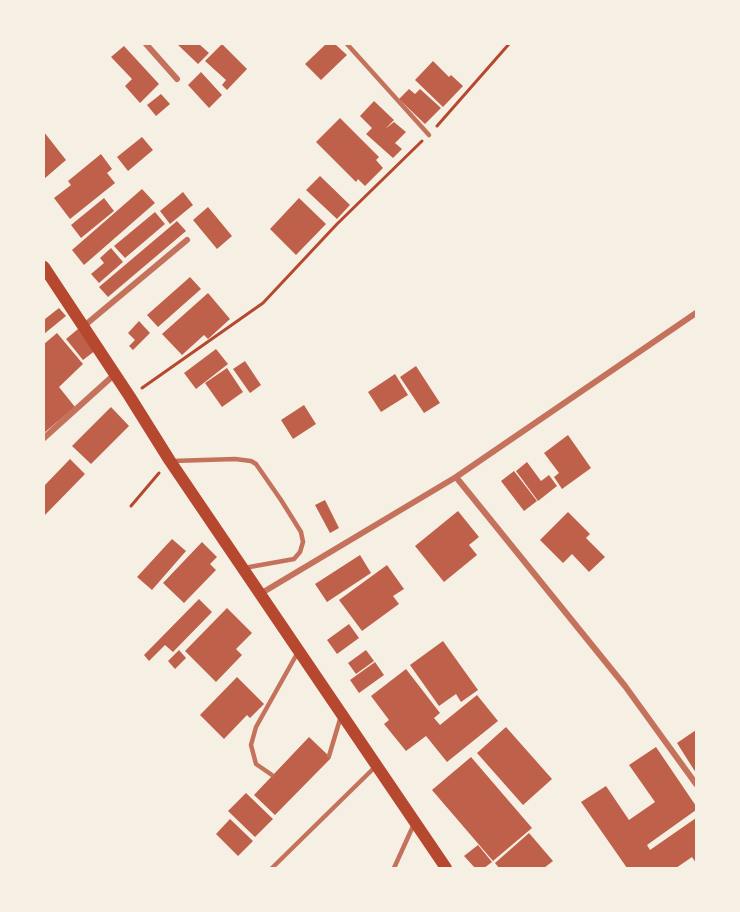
<!DOCTYPE html>
<html>
<head>
<meta charset="utf-8">
<style>
	body { margin:0 }
	#map { position:relative; width:740px; height:912px; overflow:hidden; background:#f6efe4; font-family:"PT Sans",sans-serif }
	canvas { display:block }
	.frame { position:absolute; inset:0; border:45px solid #f6efe4; pointer-events:none }
</style>
</head>
<body>
<div id="map">
<canvas width="740" height="912"></canvas>
<div class="frame"></div>
</div>
<script>
const ctx = document.querySelector('canvas').getContext('2d');
ctx.lineJoin = 'round';
function paint(path, color) { ctx.fillStyle = color; ctx.fill(path, 'evenodd'); }
const shape = rows => new Path2D(rows.map(r => 'M' + r).join(''));
function stroke(path, color, width, dash) { ctx.strokeStyle = color; ctx.lineWidth = width; ctx.lineCap = dash ? 'butt' : 'round'; ctx.setLineDash(dash || []); ctx.stroke(path); }
const building = shape([
	[177,44,199,44,209,53,198,64],
	[222,44,247,69,227,90,222,85,226,80,205,61],
	[326,44,335,44,347,55,321,80,305,64],
	[124,46,159,84,140,103,125,86,132,79,111,57],
	[433,61,449,77,451,75,463,86,443,107,415,80],
	[201,72,222,95,209,108,188,85],
	[409,89,415,94,420,89,441,108,425,124,399,99],
	[161,94,170,104,156,116,147,105],
	[374,101,394,120,385,129,394,122,406,132,395,143,402,149,393,158,366,134,372,128,360,116],
	[340,118,379,157,376,160,383,168,365,186,358,179,356,182,316,142],
	[44,132,66,160,44,179],
	[142,137,153,150,128,171,117,157],
	[101,154,112,169,107,173,115,183,70,219,54,198,71,185,68,181],
	[320,176,350,205,337,219,306,190],
	[142,189,155,203,84,265,72,250],
	[183,192,193,205,170,224,160,211],
	[104,198,114,211,81,238,71,225],
	[299,198,326,224,296,255,270,229],
	[208,207,232,236,217,249,193,220],
	[155,212,165,224,125,258,114,246],
	[177,221,186,231,108,297,99,287],
	[111,248,123,262,99,283,91,274,104,263,100,258],
	[190,277,201,289,158,327,147,315],
	[208,293,230,319,208,339,204,335,182,355,162,334],
	[59,308,66,316,44,334,44,318,45,319],
	[139,321,150,333,133,350,129,346,135,340,128,333],
	[78,329,96,350,83,360,66,339],
	[57,333,83,364,59,387,75,407,44,433,44,344],
	[216,349,228,364,196,389,184,373],
	[245,361,261,385,250,393,233,369],
	[416,366,440,403,424,413,400,377],
	[227,368,243,392,222,407,205,383],
	[395,374,408,395,381,412,368,392],
	[304,405,316,424,293,439,281,420],
	[111,407,129,426,91,464,72,446],
	[568,435,591,468,562,489,554,477,559,473,544,453],
	[70,459,85,474,44,516,44,486],
	[527,462,541,481,549,475,557,486,538,501,516,471],
	[514,471,537,501,524,511,501,481],
	[325,500,339,528,330,533,315,505],
	[458,511,479,537,469,545,477,555,444,582,415,546],
	[568,512,590,534,586,538,605,557,589,572,572,554,563,563,540,540],
	[172,539,186,551,152,590,137,577],
	[202,542,217,557,210,564,216,570,184,603,163,583],
	[360,555,371,573,327,602,315,584],
	[387,565,404,589,393,596,399,604,362,631,339,600],
	[199,599,212,612,173,652,165,645,149,661,144,655],
	[227,608,252,633,236,649,242,655,216,682,185,651],
	[349,624,359,638,337,654,327,640],
	[443,641,478,690,461,702,456,694,439,706,410,665],
	[179,650,186,658,175,669,168,661],
	[366,650,374,661,356,674,348,663],
	[375,662,384,675,359,693,350,680],
	[406,669,440,713,434,718,440,725,477,695,498,721,447,762,426,736,406,751,384,724,389,720,371,696],
	[237,677,264,704,250,718,247,715,224,739,200,715],
	[506,727,552,779,523,805,477,753],
	[696,730,696,773,677,743],
	[309,737,331,758,275,815,254,795],
	[656,747,696,806,696,810,647,845,650,850,696,818,696,863,692,857,676,868,627,868,581,802,606,786,629,820,655,802,629,765],
	[471,757,532,828,493,861,432,790],
	[246,793,273,819,255,837,228,811],
	[230,819,253,841,238,856,216,834],
	[529,833,553,861,544,868,499,868,495,863],
	[478,845,492,862,484,868,475,868,464,856]
]);
const path = shape([
	[437,126,509,44],
	[142,388,263,303,337,224,422,141],
	[131,506,159,473]
]);
const service = shape([
	[347,44,429,135],
	[172,461,235,459,251,461,256,464,281,500,301,532,303,542,300,552,294,559,244,568],
	[329,756,341,716],
	[272,775,256,764,251,745,256,727,298,652],
	[272,868,375,767],
	[394,868,414,824]
]);
const minor = shape([
	[146,44,177,79],
	[84,326,187,240],
	[44,438,115,374],
	[456,477,625,686,696,784],
	[260,594,456,477,696,313]
]);
const secondary = shape([
	[44,267,130,397,170,461,446,868]
]);
paint(building, '#bf614a');
stroke(path, '#b5482f', 3);
stroke(service, '#c5725c', 4.5);
stroke(minor, '#c5725c', 6);
stroke(secondary, '#b5482f', 12);
</script>
</body>
</html>
